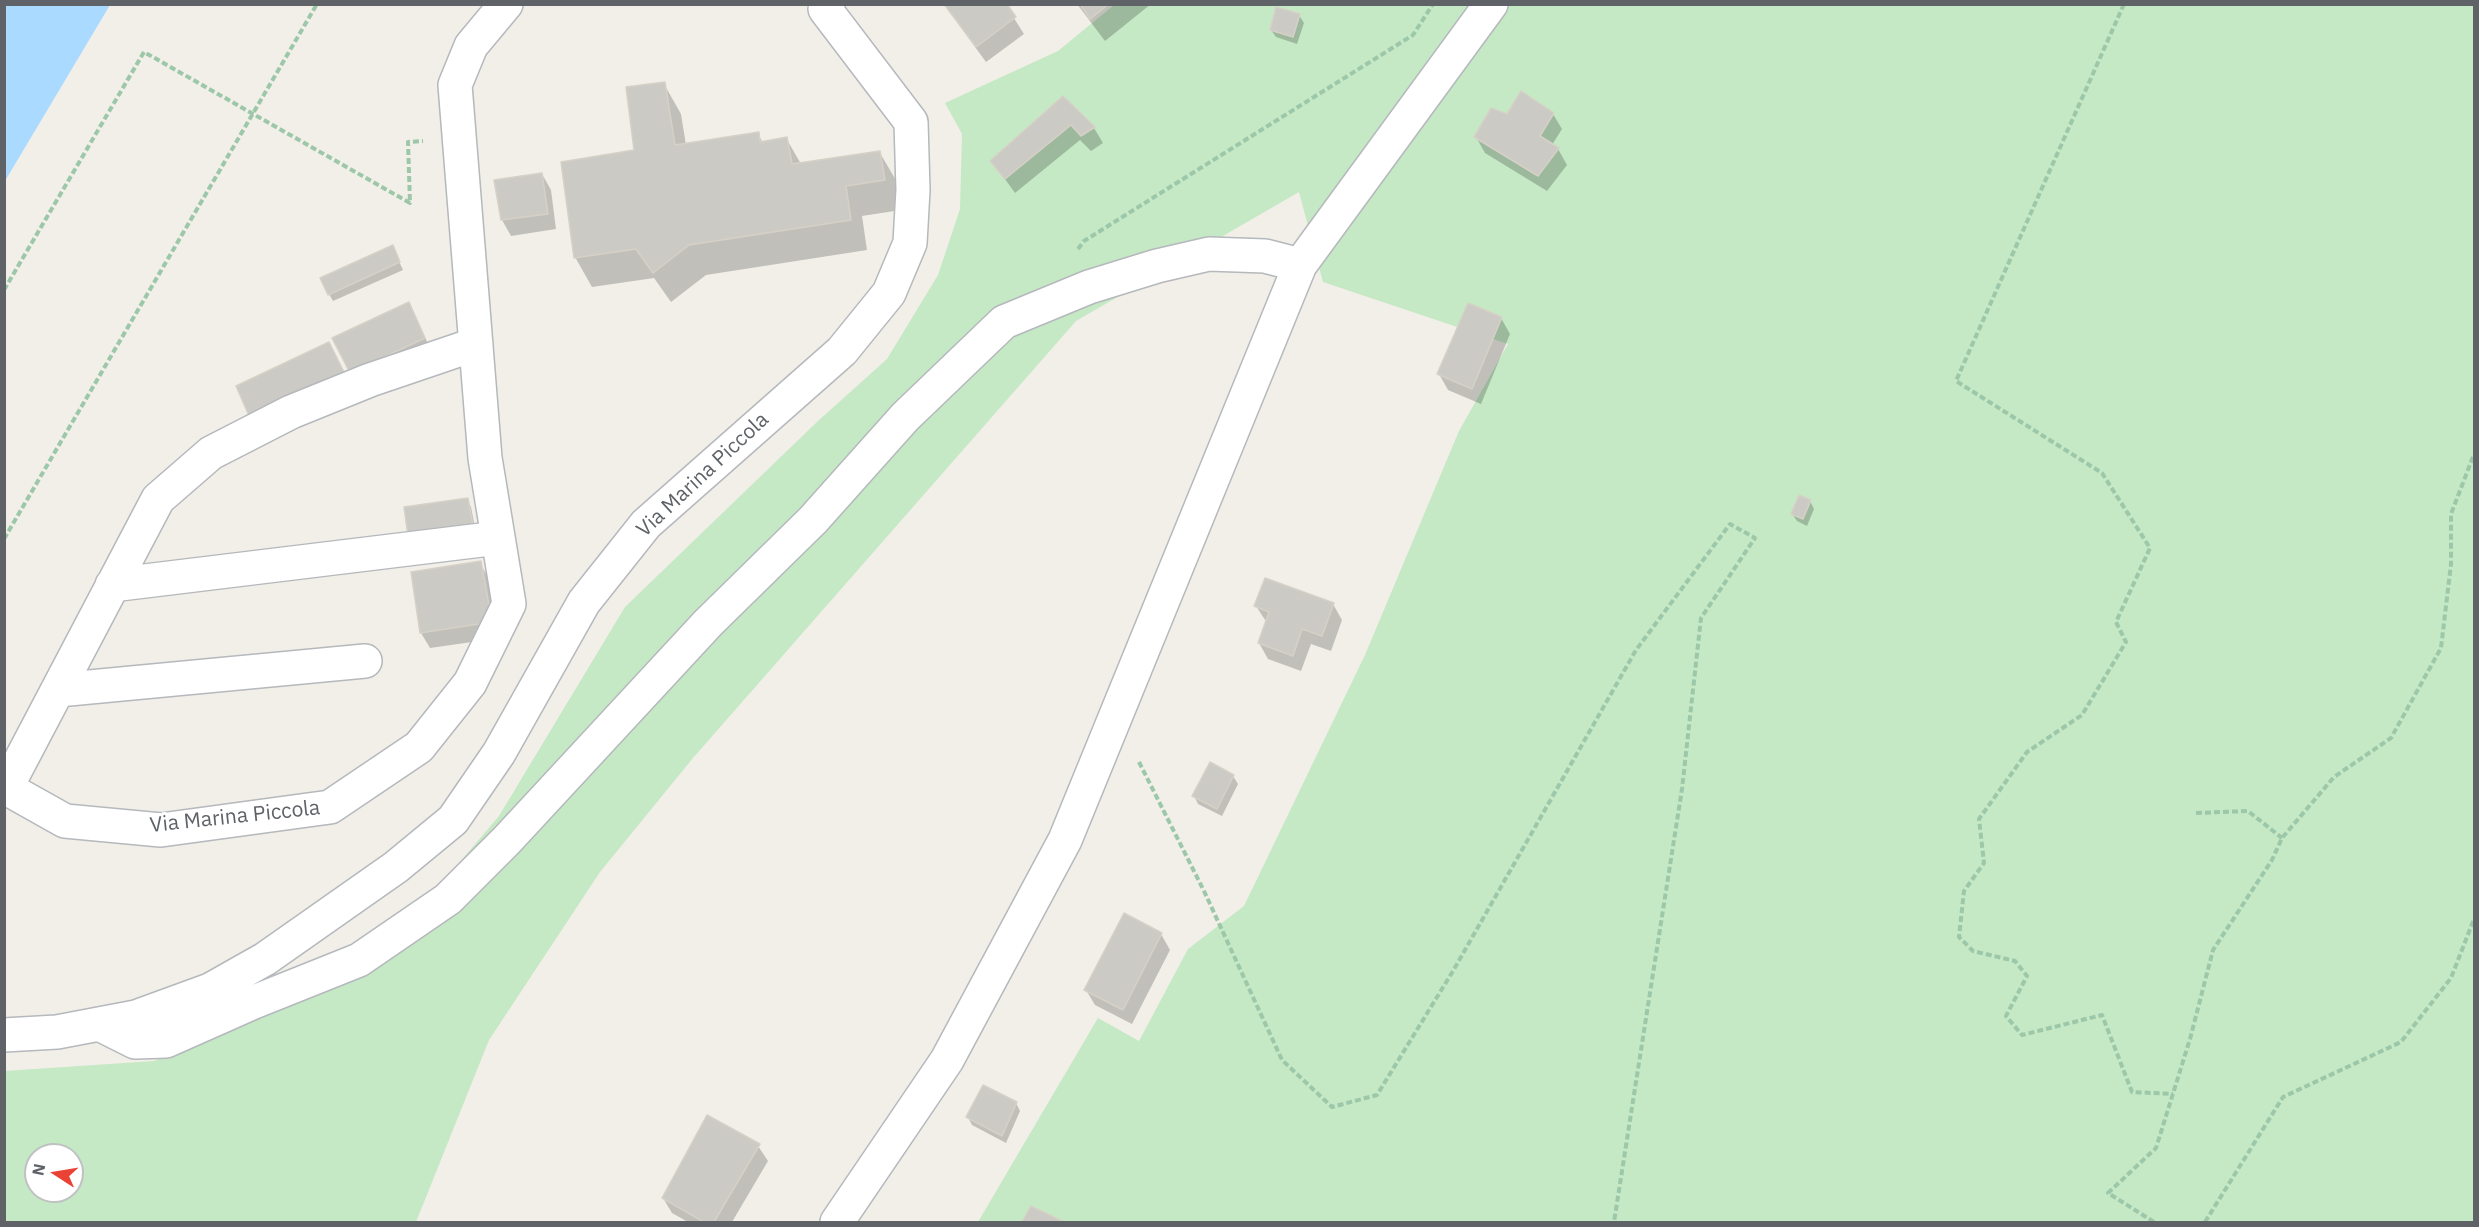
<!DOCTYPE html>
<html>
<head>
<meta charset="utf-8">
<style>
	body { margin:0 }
	#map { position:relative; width:2479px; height:1227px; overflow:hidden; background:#f1efe8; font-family:"IBM Plex Sans",sans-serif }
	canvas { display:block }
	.frame { position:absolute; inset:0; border:6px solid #5f6368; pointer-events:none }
	.north { position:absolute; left:24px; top:1143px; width:60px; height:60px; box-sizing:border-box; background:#fff; border:2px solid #bfc1c3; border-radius:50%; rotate:282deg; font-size:16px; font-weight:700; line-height:24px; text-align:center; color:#5f6368 }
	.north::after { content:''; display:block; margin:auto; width:21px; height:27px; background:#ea4335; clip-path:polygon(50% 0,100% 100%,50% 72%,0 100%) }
</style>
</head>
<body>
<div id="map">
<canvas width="2479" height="1227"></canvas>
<div class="frame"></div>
<div class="north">N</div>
</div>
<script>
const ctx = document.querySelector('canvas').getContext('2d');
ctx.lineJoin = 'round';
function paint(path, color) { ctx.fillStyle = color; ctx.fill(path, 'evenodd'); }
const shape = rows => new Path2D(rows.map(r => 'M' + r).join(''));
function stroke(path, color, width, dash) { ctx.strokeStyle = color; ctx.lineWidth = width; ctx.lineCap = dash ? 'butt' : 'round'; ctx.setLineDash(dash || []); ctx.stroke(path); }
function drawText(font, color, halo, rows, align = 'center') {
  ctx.font = font + ' "IBM Plex Sans",sans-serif'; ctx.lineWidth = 6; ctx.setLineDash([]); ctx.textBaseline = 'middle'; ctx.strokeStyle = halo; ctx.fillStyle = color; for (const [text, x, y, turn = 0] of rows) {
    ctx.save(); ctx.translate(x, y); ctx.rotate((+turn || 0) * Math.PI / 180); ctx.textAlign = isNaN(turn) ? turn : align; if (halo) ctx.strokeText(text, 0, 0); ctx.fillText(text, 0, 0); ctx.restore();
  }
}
const green = shape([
	[1114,5,2474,5,2474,1222,978,1222,1098,1018,1139,1041,1188,949,1244,906,1365,655,1459,431,1508,344,1323,282,1299,192,1076,321,693,758,600,872,489,1040,416,1222,5,1222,5,1071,154,1061,249,1011,431,896,499,816,625,607,818,421,887,359,938,275,960,209,962,134,945,103,1058,51],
	[36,1155,72,1155,72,1191,36,1191]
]);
const water = shape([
	[5,4,110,5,5,181,4,5]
]);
const shadow = shape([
	[944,4,1005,4,1024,34,986,62],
	[1077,4,1151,4,1105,41],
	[1299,15,1304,23,1297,44,1276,37,1271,30],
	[664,84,681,114,686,145,758,134,763,143,786,138,801,164,880,153,897,182,901,210,862,216,867,250,706,275,671,302,654,278,592,287,575,257,635,152],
	[1063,98,1094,128,1103,143,1091,151,1080,140,1015,193,992,161],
	[1553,114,1562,129,1552,145,1558,149,1567,165,1547,191,1485,153,1476,137,1508,116],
	[542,174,551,190,556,229,511,236,502,220,496,181],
	[396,255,403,270,333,301,329,294],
	[409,304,433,354,351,373],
	[1501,318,1510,334,1481,404,1448,390,1439,374],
	[467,500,471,507,476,533,414,543],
	[1810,501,1814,509,1807,526,1797,521,1792,514],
	[480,563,489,579,500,638,430,648,421,633],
	[1333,604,1342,620,1331,651,1311,644,1301,671,1268,659,1259,643,1267,623,1256,606],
	[1211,764,1233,776,1238,784,1222,816,1198,804,1194,796],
	[1161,934,1170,950,1132,1024,1095,1005,1086,990],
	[1016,1103,1020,1111,1006,1143,972,1125,968,1117],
	[758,1146,768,1161,732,1222,688,1222,672,1213,663,1198],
	[1032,1208,1060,1222,1023,1222]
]);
const building = shape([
	[944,4,1007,4,1016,17,976,47,944,4],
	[1080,4,1109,4,1090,19,1080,4],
	[1276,7,1300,14,1293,37,1270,30,1276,7],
	[665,82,675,145,759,132,760,142,787,137,792,164,880,151,885,180,846,186,851,220,689,245,653,273,636,249,574,258,561,162,634,150,626,87,665,82],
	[1521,91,1554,113,1540,136,1559,148,1538,176,1474,137,1491,108,1507,114,1521,91],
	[1063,96,1095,127,1081,136,1071,125,1005,179,990,161,1063,96],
	[542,173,548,214,501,220,494,180,542,173],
	[393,245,400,262,328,295,320,278,393,245],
	[409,302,425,338,350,373,332,338,409,302],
	[1468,303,1502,317,1472,389,1437,374,1468,303],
	[329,342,344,372,250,418,236,386,329,342],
	[1799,495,1811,500,1803,519,1791,514,1799,495],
	[468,498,473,526,408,536,404,507,468,498],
	[481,561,492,622,420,633,411,572,481,561],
	[1265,578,1334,603,1322,636,1302,629,1293,656,1258,643,1269,612,1254,606,1265,578],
	[1210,762,1234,775,1217,809,1192,796,1210,762],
	[1124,913,1162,933,1123,1010,1084,990,1124,913],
	[983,1085,1017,1102,1002,1136,966,1117,983,1085],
	[707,1115,760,1144,714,1222,704,1222,662,1198,707,1115],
	[1031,1206,1064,1222,1022,1222,1031,1206]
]);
const path = shape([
	[2124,4,1956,381,2102,473,2150,548,2116,622,2126,642,2082,715,2027,752,1979,819,1984,863,1964,891,1959,937,1973,951,2015,961,2027,976,2006,1016,2022,1035,2102,1015,2132,1092,2173,1094],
	[1078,249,1084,241,1413,35,1433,4],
	[4,290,144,52,410,203,408,142,423,141],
	[4,539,317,4],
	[1139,762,1204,891,1282,1060,1332,1107,1377,1095,1453,971,1636,650,1730,524,1755,538,1701,618,1682,789,1614,1222],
	[2196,813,2248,811,2282,838],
	[2154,1222,2108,1193,2156,1148,2190,1039,2213,950,2272,860,2282,838,2334,777,2391,738,2441,648,2451,564,2451,514,2474,454],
	[2205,1222,2283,1097,2401,1042,2451,978,2474,919]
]);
const minor = shape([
	[476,344,370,380,291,412,211,453,158,499,6,788,65,821,161,830,330,807,419,747,470,683,509,604,485,458,455,85,471,46,506,4],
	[112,585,498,538],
	[58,690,365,661],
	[99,1024,135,1042,166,1041,254,1002,359,960,448,899,507,840,708,623,813,520,905,417,1004,322,1089,287,1157,266,1209,254,1265,256,1300,265],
	[4,1035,57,1032,136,1017,210,990,265,959,396,867,453,820,499,753,584,602,646,524,842,351,889,293,910,243,913,190,911,122,825,9,828,4],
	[837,1222,947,1060,1065,840,1300,265,1491,4]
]);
const streetNames = [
	["Via Marina Piccola",703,475,-43],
	["Via Marina Piccola",235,817,-6]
];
paint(green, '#c5e8c5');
paint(water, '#aadaff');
paint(shadow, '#0003');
paint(building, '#cccac5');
stroke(building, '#d6d1c6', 1.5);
stroke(minor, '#b5b8bc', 36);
stroke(path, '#9cc7a9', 4, [6, 3]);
stroke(minor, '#fff', 33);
drawText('21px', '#5f6368', '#fff', streetNames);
</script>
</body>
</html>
